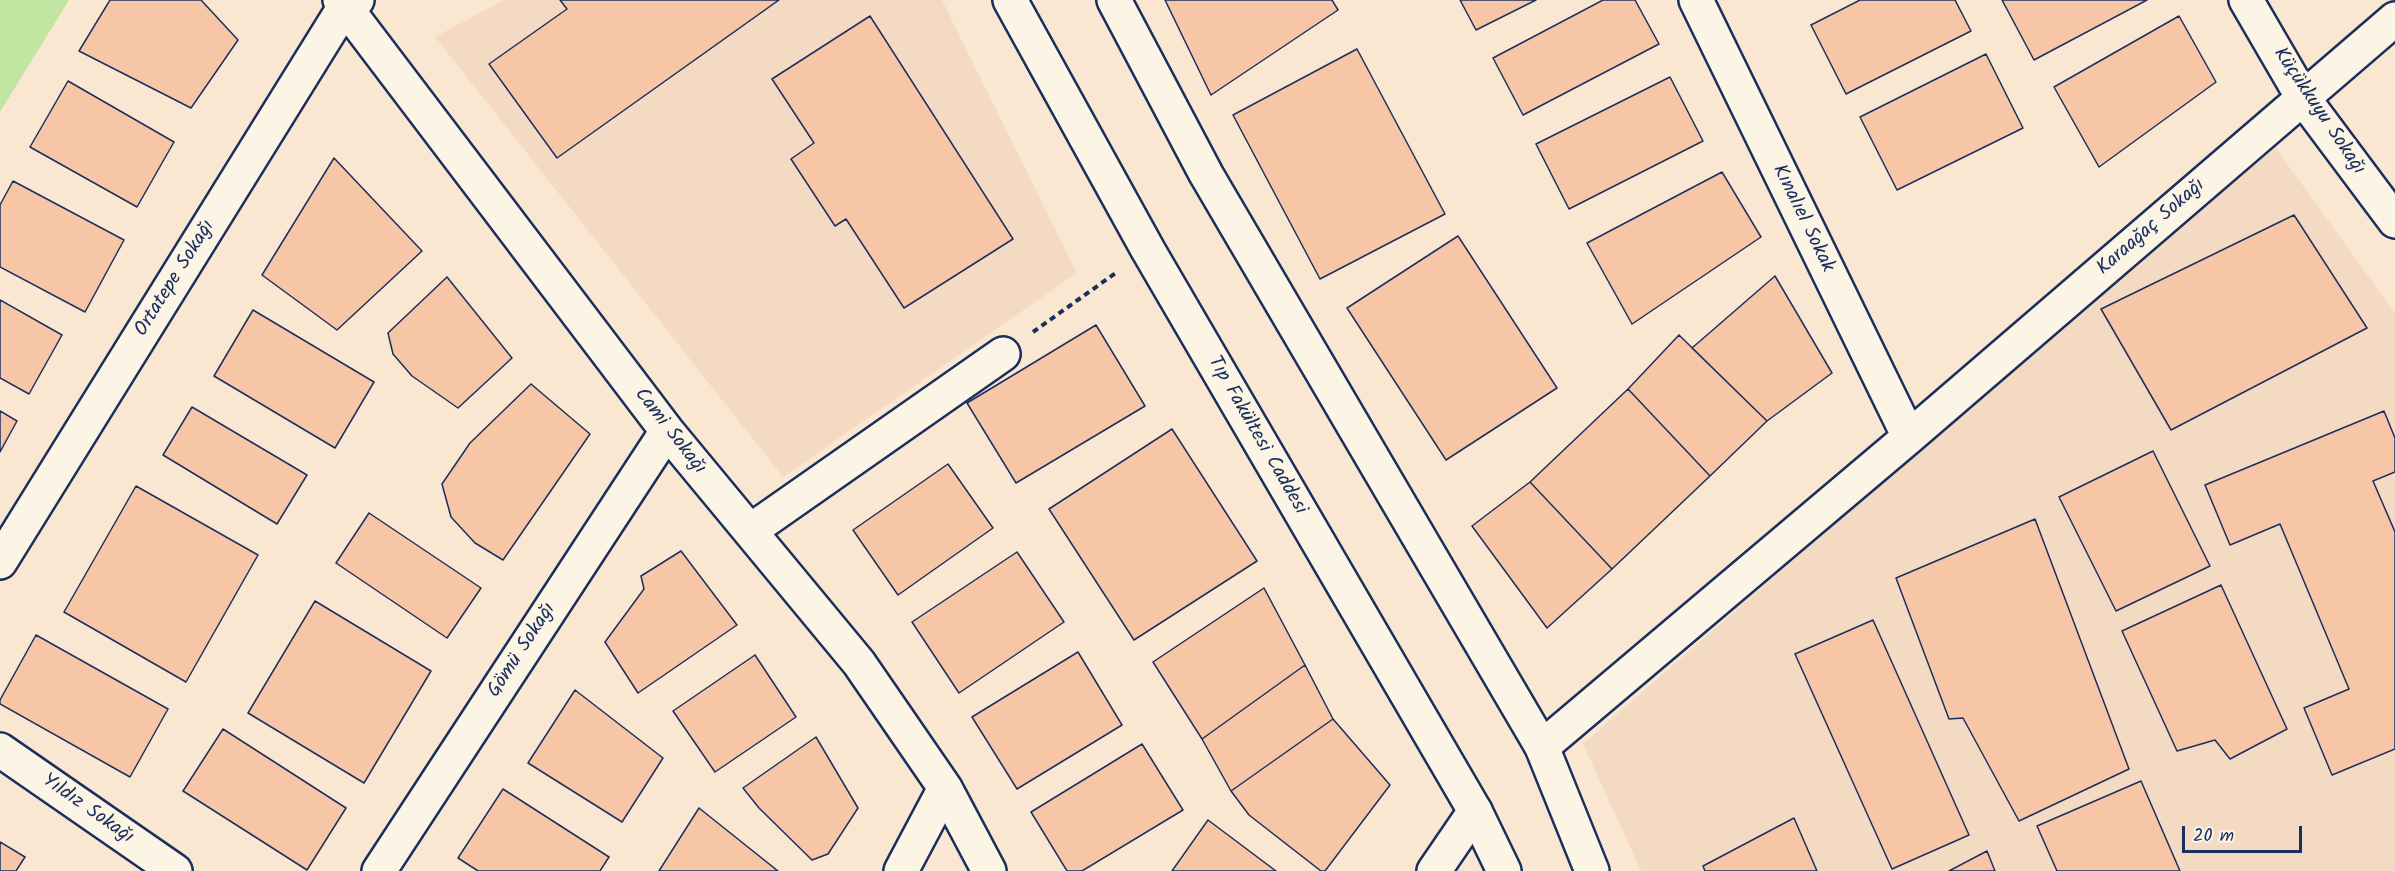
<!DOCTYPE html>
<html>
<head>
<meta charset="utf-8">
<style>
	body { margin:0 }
	#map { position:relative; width:2395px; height:871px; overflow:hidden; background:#fae7d2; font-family:Kalam,sans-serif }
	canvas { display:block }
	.scale { position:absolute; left:2182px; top:826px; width:120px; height:27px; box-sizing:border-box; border:3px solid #1b2f5e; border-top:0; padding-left:8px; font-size:18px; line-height:21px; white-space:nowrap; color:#1b2f5e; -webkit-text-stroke:4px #fcf5e5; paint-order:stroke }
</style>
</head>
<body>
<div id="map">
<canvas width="2395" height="871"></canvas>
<div class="scale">20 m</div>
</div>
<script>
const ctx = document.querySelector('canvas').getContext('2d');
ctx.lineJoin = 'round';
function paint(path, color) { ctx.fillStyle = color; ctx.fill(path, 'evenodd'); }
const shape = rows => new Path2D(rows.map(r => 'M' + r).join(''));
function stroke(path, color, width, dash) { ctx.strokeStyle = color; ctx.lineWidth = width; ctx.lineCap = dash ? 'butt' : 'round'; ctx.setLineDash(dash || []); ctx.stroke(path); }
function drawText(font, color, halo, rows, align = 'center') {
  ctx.font = font + ' Kalam,sans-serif'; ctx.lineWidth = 6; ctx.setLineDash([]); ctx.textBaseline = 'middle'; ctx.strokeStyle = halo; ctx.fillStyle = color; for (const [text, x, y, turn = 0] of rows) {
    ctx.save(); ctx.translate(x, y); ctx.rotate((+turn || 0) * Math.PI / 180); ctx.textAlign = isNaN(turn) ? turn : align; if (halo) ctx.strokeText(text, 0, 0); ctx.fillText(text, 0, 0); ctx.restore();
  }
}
const built = shape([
	[504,0,942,0,1077,273,783,477,435,37],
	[2275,147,2395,313,2395,871,1641,871,1583,744,1921,448]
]);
const green = shape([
	[0,0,69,0,0,112]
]);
const building = shape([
	[110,0,201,0,238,40,191,108,79,51,110,0],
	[560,0,779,0,557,158,489,64,567,9,560,0],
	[1165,0,1332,0,1338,10,1211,95,1165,0],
	[1460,0,1536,0,1476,30,1460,0],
	[1603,0,1635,0,1659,44,1523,115,1493,58,1603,0],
	[1860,0,1955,0,1971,31,1846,94,1811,25,1860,0],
	[2002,0,2147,0,2034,60,2002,0],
	[870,16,1013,239,904,308,846,219,835,226,791,159,814,143,772,79,870,16],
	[2179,16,2216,82,2099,167,2054,87,2179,16],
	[1357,49,1445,214,1320,279,1233,115,1357,49],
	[1986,54,2023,128,1897,190,1860,117,1986,54],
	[1670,77,1703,141,1569,209,1536,144,1670,77],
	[68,81,174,142,137,207,30,147,68,81],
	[334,158,422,251,337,330,262,275,334,158],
	[1722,172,1761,237,1632,324,1587,243,1722,172],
	[13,181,124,240,85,312,0,267,0,205,13,181],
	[2294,215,2367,328,2171,430,2101,309,2294,215],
	[1458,236,1557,388,1446,460,1347,308,1458,236],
	[1775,276,1832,373,1767,421,1692,348,1775,276],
	[447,277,512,358,458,408,412,376,393,354,388,333,447,277],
	[0,300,62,335,29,394,0,378,0,300],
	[253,310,374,382,335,448,214,376,253,310],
	[1096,325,1145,406,1016,483,967,403,1096,325],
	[1679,335,1767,421,1710,476,1628,389,1679,335],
	[531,384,590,434,503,560,475,543,451,517,442,484,470,443,531,384],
	[1628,389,1710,476,1612,569,1530,482,1628,389],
	[192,407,307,475,277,524,163,455,192,407],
	[0,411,17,421,0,452,0,411],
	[2384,411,2395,438,2395,472,2373,481,2395,532,2395,749,2332,775,2304,708,2349,689,2280,524,2230,545,2205,485,2384,411],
	[1172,429,1257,561,1134,640,1049,509,1172,429],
	[2153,451,2210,566,2116,611,2059,497,2153,451],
	[948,464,993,528,898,595,853,530,948,464],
	[1530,482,1612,569,1547,628,1472,526,1530,482],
	[136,486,258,555,186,682,64,612,136,486],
	[369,513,481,588,447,638,336,563,369,513],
	[2035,519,2129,769,2019,821,1963,718,1949,719,1896,578,2035,519],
	[681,551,737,625,638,693,605,642,644,589,641,576,681,551],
	[1017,552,1064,622,959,693,912,622,1017,552],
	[2221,585,2287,729,2230,759,2215,740,2177,751,2122,631,2221,585],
	[1264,588,1305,665,1202,739,1153,662,1264,588],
	[315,601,431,671,364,783,248,713,315,601],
	[1873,620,1969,835,1892,869,1795,654,1873,620],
	[36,635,168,709,130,777,0,704,0,700,36,635],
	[1078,652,1122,725,1017,789,972,717,1078,652],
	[755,655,796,717,715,772,673,711,755,655],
	[1305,665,1333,719,1231,791,1202,739,1305,665],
	[575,690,663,758,622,822,528,763,575,690],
	[1333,719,1390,785,1325,871,1321,871,1249,815,1231,791,1333,719],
	[223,729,346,808,307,870,183,791,223,729],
	[816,737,858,808,828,854,812,860,759,808,743,788,816,737],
	[1142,744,1183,810,1082,871,1067,871,1031,812,1142,744],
	[2141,781,2180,871,2057,871,2037,826,2141,781],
	[503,789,609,857,600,871,478,871,458,858,503,789],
	[699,808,778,871,659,871,699,808],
	[1794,818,1817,871,1705,871,1703,866,1794,818],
	[1208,820,1276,871,1172,871,1208,820],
	[0,842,25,857,16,871,0,871,0,842],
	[1987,851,1995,871,1949,871,1987,851]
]);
const path = shape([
	[1033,332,1117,272]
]);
const minor = shape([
	[340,0,667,431,859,663,945,788,989,871],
	[1696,0,1909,437],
	[2246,0,2303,98,2395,221],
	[750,531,1003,354],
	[0,562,345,6,357,0],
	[1542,747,1909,437,2395,19],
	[0,750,175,871],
	[379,871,667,431],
	[901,871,945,788],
	[1434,871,1475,811]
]);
const secondary = shape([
	[1010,0,1148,250,1475,811,1504,871],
	[1114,0,1206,174,1542,747,1592,871]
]);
const streetNames = [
	["Küçükkuyu Sokağı",2318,112,56],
	["Kınalıel Sokak",1802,219,64],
	["Karaağaç Sokağı",2152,228,-41],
	["Ortatepe Sokağı",176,279,-58],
	["Cami Sokağı",669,432,52],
	["Tıp Fakültesi Caddesi",1256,436,60],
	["Gömü Sokağı",523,651,-57],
	["Yıldız Sokağı",87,810,35]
];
paint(built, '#f5dac3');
paint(green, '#c0e6a1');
paint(building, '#f7c6a7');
stroke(building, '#1b2f5e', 1.5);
stroke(minor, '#1b2f5e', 38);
stroke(secondary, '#1b2f5e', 38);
stroke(path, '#1b2f5e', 4, [6, 4.5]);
stroke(minor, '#fcf5e5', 33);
stroke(secondary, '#fcf5e5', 33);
drawText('20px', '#1b2f5e', '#fcf5e5', streetNames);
</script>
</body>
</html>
